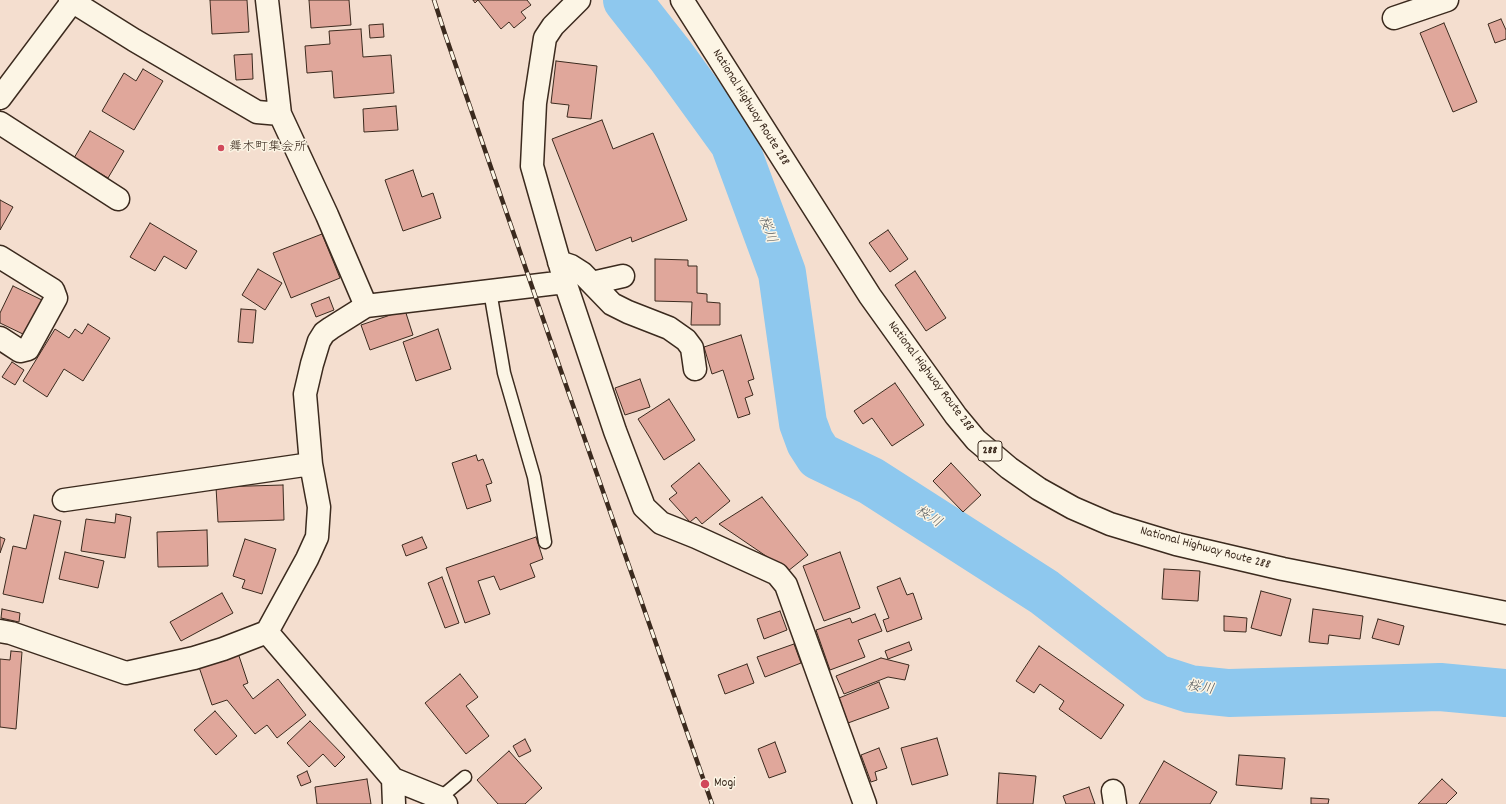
<!DOCTYPE html>
<html>
<head>
<meta charset="utf-8">
<style>
	body { margin:0 }
	canvas { display:block; background:#f4decf }
</style>
</head>
<body>
<canvas width="1506" height="804"></canvas>
<script>
const ctx = document.querySelector('canvas').getContext('2d');
ctx.lineJoin = 'round';
const shape = rows => new Path2D(rows.map(r => 'M' + r).join(''));
function stroke(path, color, width, dash) { ctx.strokeStyle = color; ctx.lineWidth = width; ctx.lineCap = dash ? 'butt' : 'round'; ctx.setLineDash(dash || []); ctx.stroke(path); }
function paint(path, color) { ctx.fillStyle = color; ctx.fill(path, 'evenodd'); }
function drawText(font, color, halo, rows, align = 'center') {
  ctx.font = font + ' Dekko,"Klee One",sans-serif'; ctx.lineWidth = 3; ctx.setLineDash([]); ctx.textBaseline = 'middle'; ctx.strokeStyle = halo; ctx.fillStyle = color; for (const [text, x, y, turn = 0] of rows) {
    ctx.save(); ctx.translate(x, y); ctx.rotate((+turn || 0) * Math.PI / 180); ctx.textAlign = isNaN(turn) ? turn : align; if (halo) ctx.strokeText(text, 0, 0); ctx.fillText(text, 0, 0); ctx.restore();
  }
}
const river = shape([
	[627,0,671,56,734,143,782,273,803,423,810,442,819,456,871,481,1044,592,1156,678,1190,689,1229,693,1440,687,1506,693]
]);
const building = shape([
	[210,0,247,0,249,32,212,34,210,0],
	[309,0,349,0,351,25,311,28,309,0],
	[473,0,527,0,531,5,521,12,526,18,514,28,509,22,501,29,478,0,475,3,473,0],
	[1501,19,1506,30,1506,39,1495,43,1488,24,1501,19],
	[1444,23,1477,102,1453,112,1420,33,1444,23],
	[383,24,384,37,370,38,369,25,383,24],
	[361,29,363,57,391,55,394,93,334,98,332,71,307,73,305,46,330,44,329,31,361,29],
	[252,54,253,79,236,80,234,55,252,54],
	[556,61,597,66,591,119,567,117,569,105,551,103,556,61],
	[143,69,163,81,134,130,102,111,124,73,136,81,143,69],
	[396,106,398,130,364,132,363,109,396,106],
	[602,120,613,149,653,133,687,220,632,242,631,237,596,251,552,139,602,120],
	[90,131,124,151,108,178,74,158,90,131],
	[413,170,422,197,433,193,441,218,403,231,385,180,413,170],
	[0,200,13,207,0,230,0,200],
	[150,223,197,251,186,269,164,256,155,271,130,257,150,223],
	[888,230,908,259,890,272,869,243,888,230],
	[322,234,340,278,291,298,273,253,322,234],
	[655,259,688,260,688,266,697,266,697,293,707,294,707,302,720,303,720,325,691,325,692,302,655,301,655,259],
	[258,269,282,283,265,310,242,295,258,269],
	[915,271,946,318,926,331,895,285,915,271],
	[13,286,42,300,25,335,0,323,0,313,13,286],
	[329,297,334,310,316,317,311,304,329,297],
	[241,309,256,310,253,343,238,342,241,309],
	[405,310,413,335,370,350,361,325,405,310],
	[88,324,110,338,83,381,64,369,47,397,23,381,55,329,69,338,75,329,82,334,88,324],
	[438,329,451,369,416,381,403,342,438,329],
	[741,335,754,379,748,381,753,395,745,398,750,414,738,418,723,370,712,374,704,347,741,335],
	[12,362,24,370,15,385,2,377,12,362],
	[640,379,650,407,625,415,615,388,640,379],
	[895,383,924,425,892,446,872,418,863,424,854,411,895,383],
	[669,399,695,440,664,460,638,419,669,399],
	[476,455,478,461,483,459,492,483,486,485,491,501,467,509,452,463,476,455],
	[699,463,730,501,702,524,696,517,690,522,669,499,677,493,671,486,699,463],
	[951,463,981,495,963,512,933,481,951,463],
	[283,485,284,520,218,522,216,487,283,485],
	[762,497,808,555,788,571,719,524,762,497],
	[116,514,131,517,125,558,81,551,86,519,115,523,116,514],
	[34,515,61,521,43,603,3,594,13,546,26,549,34,515],
	[207,530,208,566,158,567,157,532,207,530],
	[0,537,5,539,0,553,0,537],
	[422,537,427,548,406,556,402,545,422,537],
	[536,537,543,559,530,564,535,577,500,590,494,576,478,581,490,614,465,623,446,568,536,537],
	[245,539,276,549,262,594,242,588,245,580,233,576,245,539],
	[65,552,104,561,98,588,59,579,65,552],
	[840,552,860,608,824,621,803,566,840,552],
	[1164,569,1200,571,1198,601,1162,599,1164,569],
	[442,577,459,623,445,628,428,583,442,577],
	[900,578,907,595,913,593,922,619,887,632,883,620,889,618,877,587,900,578],
	[1261,591,1291,599,1281,636,1251,628,1261,591],
	[222,593,233,613,181,641,170,622,222,593],
	[2,609,20,613,19,622,1,618,2,609],
	[1313,609,1363,616,1360,639,1329,635,1328,644,1309,642,1313,609],
	[780,611,787,630,764,639,757,619,780,611],
	[875,614,882,631,858,640,865,657,830,670,816,630,850,618,852,623,875,614],
	[1224,616,1247,618,1246,632,1224,631,1224,616],
	[1378,619,1404,626,1399,645,1372,638,1378,619],
	[909,642,912,650,888,659,885,651,909,642],
	[794,644,801,663,765,677,757,657,794,644],
	[1039,646,1124,705,1101,739,1059,709,1064,701,1040,684,1034,693,1016,681,1039,646],
	[11,651,22,652,16,729,0,727,0,659,10,660,11,651],
	[238,653,248,683,243,685,253,699,278,679,306,715,277,738,267,725,255,734,227,700,212,705,199,667,238,653],
	[881,658,909,665,905,680,888,677,844,694,836,676,881,658],
	[747,664,754,683,725,694,718,675,747,664],
	[460,674,478,697,466,706,489,736,466,754,425,703,460,674],
	[879,682,889,708,848,723,839,698,879,682],
	[215,711,237,736,216,755,194,730,215,711],
	[310,721,345,757,335,767,323,754,309,767,287,743,310,721],
	[937,738,948,775,912,785,901,748,937,738],
	[525,739,531,751,519,757,513,746,525,739],
	[775,742,786,772,769,778,758,749,775,742],
	[879,748,887,768,875,772,877,780,871,782,861,755,879,748],
	[509,751,542,788,525,804,498,804,477,780,509,751],
	[1239,755,1285,758,1282,789,1236,785,1239,755],
	[1164,761,1217,792,1210,804,1139,804,1164,761],
	[307,771,311,782,301,786,297,776,307,771],
	[999,773,1036,776,1033,804,997,804,999,773],
	[367,779,371,804,317,804,315,787,367,779],
	[1442,779,1457,793,1446,804,1418,804,1442,779],
	[1089,787,1095,804,1066,804,1063,796,1089,787],
	[1311,798,1329,799,1328,804,1311,804,1311,798]
]);
const lane = shape([
	[490,291,504,373,534,477,545,542],
	[440,798,465,777]
]);
const street = shape([
	[70,0,134,40,257,112,280,114],
	[267,0,280,114,327,215,366,306,331,328,324,333,319,341,312,364,305,394,311,464,319,507,317,537,307,559,267,632,393,779,394,804],
	[579,0,553,26,545,38,535,103,532,166,565,282,615,431,644,507,661,523,696,537,777,574,786,585,865,804],
	[1394,18,1447,0],
	[0,98,72,2],
	[0,123,118,199],
	[0,257,53,290,56,298,28,349,20,351,0,338],
	[559,262,571,266,582,273,612,304,628,312,669,328,686,340,692,348,695,369],
	[592,283,623,276],
	[366,306,565,282],
	[64,500,311,464],
	[0,631,11,633,126,673,194,658,223,649,267,632],
	[393,779,440,798,446,804],
	[1113,791,1115,804]
]);
const highway = shape([
	[682,0,870,296,956,416,976,440,1009,468,1039,489,1073,508,1110,524,1176,544,1283,569,1506,613]
]);
const rail = shape([
	[434,0,445,34,560,368,712,804]
]);
const markers = [
	[221,148,4,"#d1495b"],
	[705,784,5,"#d1495b"]
];
const shields = [
	[990,451,24]
];
const shieldNames = [
	["288",990,451]
];
const streetNames = [
	["National Highway Route 288",750,108,58],
	["National Highway Route 288",930,377,53],
	["National Highway Route 288",1205,549,15]
];
const poiNames = [
	["舞木町集会所",229,148],
	["Mogi",714,784]
];
const waterNames = [
	["桜川",766,230,70],
	["桜川",928,518,33],
	["桜川",1200,689,10]
];
stroke(river, '#8ec8ee', 48);
paint(building, '#e0a79b');
stroke(building, '#3b2a1e', 1);
stroke(lane, '#3b2a1e', 15);
stroke(street, '#3b2a1e', 25);
stroke(highway, '#3b2a1e', 25);
stroke(lane, '#fcf5e5', 12);
stroke(street, '#fcf5e5', 22);
stroke(highway, '#fcf5e5', 22);
stroke(rail, '#3b2a1e', 4.5);
stroke(rail, '#fcf5e5', 3, [9]);
for (const [x, y, r, color] of markers) { const dot = new Path2D(); dot.arc(x, y, r, 0, 2 * Math.PI); ctx.fillStyle = color; ctx.fill(dot); stroke(dot, '#fcf5e5', 1.5); }
for (const [x, y, w] of shields) { const box = new Path2D(); box.roundRect(x - w / 2, y - 10, w, 20, 3); ctx.fillStyle = '#fcf5e5'; ctx.fill(box); stroke(box, '#3b2a1e', 1); }
drawText('bold 12px', '#3b2a1e', null, shieldNames);
drawText('13px', '#3b2a1e', '#fcf5e5', streetNames);
drawText('13px', '#3b2a1e', '#fcf5e5', poiNames, 'left');
drawText('italic 14px', '#54595c', '#fcf5e5', waterNames);
</script>
</body>
</html>
